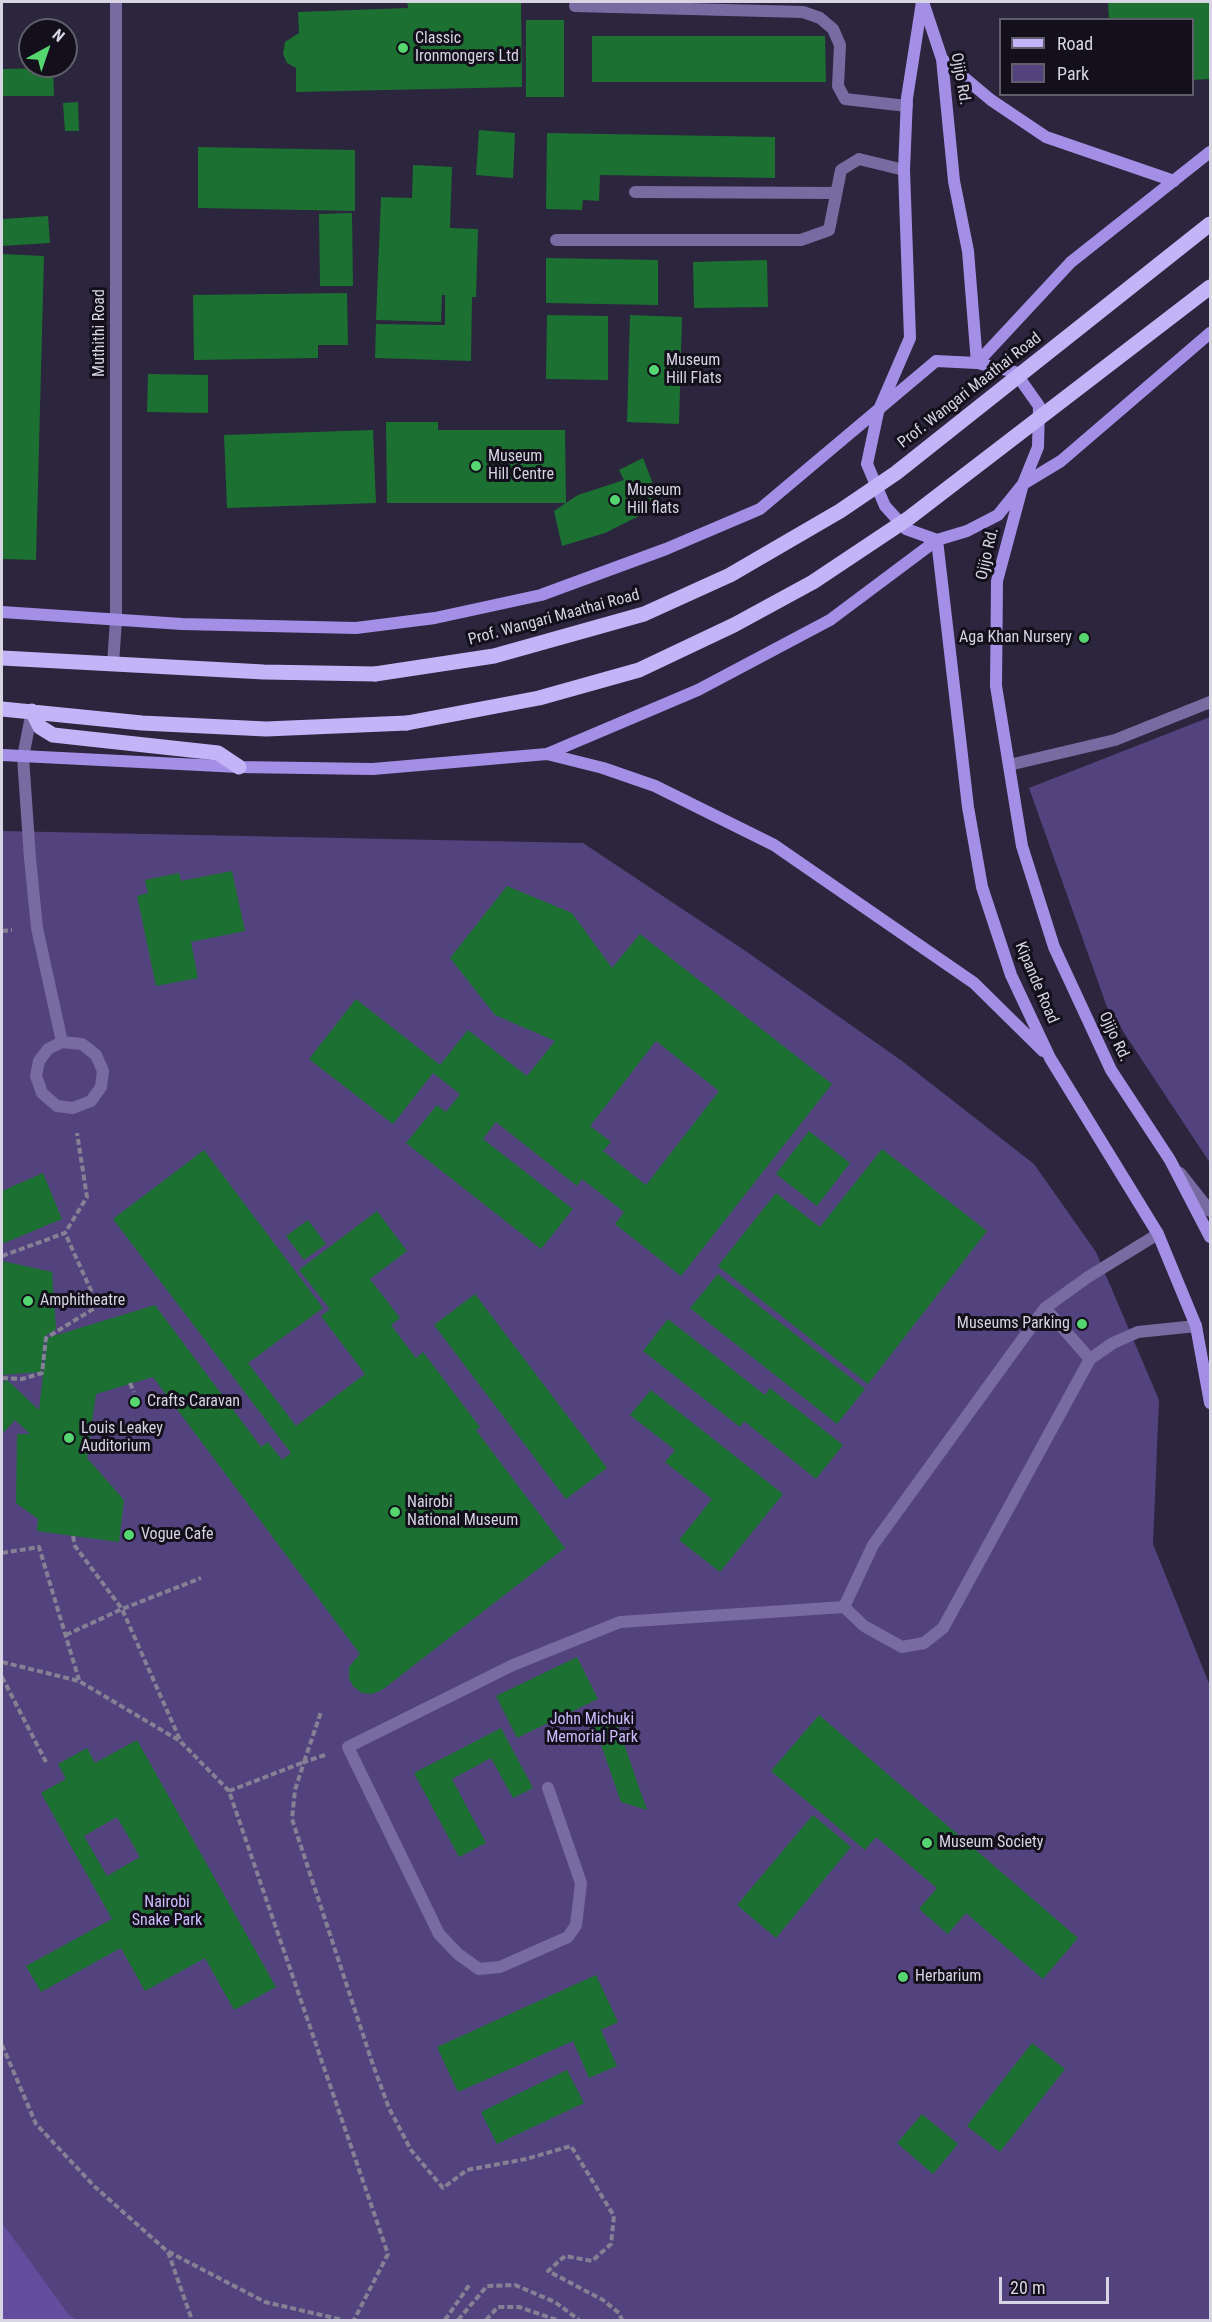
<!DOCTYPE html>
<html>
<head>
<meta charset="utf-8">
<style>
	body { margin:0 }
	#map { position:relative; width:1212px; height:2322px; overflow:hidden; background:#2b253d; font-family:"Roboto Condensed",sans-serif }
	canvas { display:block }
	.frame { position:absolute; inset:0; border:3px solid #d7d4e4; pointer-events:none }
	.legend { position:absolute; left:999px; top:18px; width:195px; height:78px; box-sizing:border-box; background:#13101b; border:2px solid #615e6b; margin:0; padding:8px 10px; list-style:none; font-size:18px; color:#d7d4e4 }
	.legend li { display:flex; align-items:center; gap:12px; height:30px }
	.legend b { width:30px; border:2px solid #615e6b }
	.north { position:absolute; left:18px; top:18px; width:60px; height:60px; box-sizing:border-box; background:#13101b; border:2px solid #615e6b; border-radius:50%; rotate:40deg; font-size:16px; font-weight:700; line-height:24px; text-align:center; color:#d7d4e4 }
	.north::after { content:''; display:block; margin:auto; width:21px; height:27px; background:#56d671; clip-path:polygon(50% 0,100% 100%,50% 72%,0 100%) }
	.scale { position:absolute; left:999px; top:2277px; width:110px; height:27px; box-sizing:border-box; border:3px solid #d7d4e4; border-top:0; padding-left:8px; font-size:18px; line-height:21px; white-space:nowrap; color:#d7d4e4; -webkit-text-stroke:4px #13101b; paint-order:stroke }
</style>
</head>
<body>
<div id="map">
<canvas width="1212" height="2322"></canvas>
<div class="frame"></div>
<ul class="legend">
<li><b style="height:8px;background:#c3b4f7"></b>Road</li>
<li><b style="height:16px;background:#52437e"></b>Park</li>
</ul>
<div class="north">N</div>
<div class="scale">20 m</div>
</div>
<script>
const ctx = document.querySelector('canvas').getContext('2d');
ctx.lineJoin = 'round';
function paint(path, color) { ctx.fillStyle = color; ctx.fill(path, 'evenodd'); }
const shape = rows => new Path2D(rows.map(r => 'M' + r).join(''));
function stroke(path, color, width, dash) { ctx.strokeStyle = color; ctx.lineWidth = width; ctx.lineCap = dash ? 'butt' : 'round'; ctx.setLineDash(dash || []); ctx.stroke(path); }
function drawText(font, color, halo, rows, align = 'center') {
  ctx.font = font + ' "Roboto Condensed",sans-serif'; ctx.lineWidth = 6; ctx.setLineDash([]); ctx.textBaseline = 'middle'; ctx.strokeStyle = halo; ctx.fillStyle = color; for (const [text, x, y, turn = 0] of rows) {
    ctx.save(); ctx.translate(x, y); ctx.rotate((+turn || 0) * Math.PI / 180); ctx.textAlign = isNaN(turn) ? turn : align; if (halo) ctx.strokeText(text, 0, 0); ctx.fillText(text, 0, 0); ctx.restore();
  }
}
const green = shape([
	[1210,717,1210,1163,1107,1007,1029,788],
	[2,831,583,843,747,952,902,1061,1034,1164,1096,1252,1159,1400,1153,1544,1210,1686,1210,2320,2,2320]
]);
const forest = shape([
	[2,2223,69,2315,78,2320,2,2320]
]);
const building = shape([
	[407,2,521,2,522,87,296,92,296,68,287,63,283,54,285,42,299,33,298,12,408,8],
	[1108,2,1210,2,1210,79,1192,80,1192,20,1109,20],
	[526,20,564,20,564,97,526,97],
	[592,36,825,36,826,82,592,82],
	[53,68,54,96,2,96,2,69],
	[78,102,79,131,65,131,63,103],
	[479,130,515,133,513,178,476,175],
	[547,133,775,137,775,178,600,175,599,201,583,200,582,210,546,209],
	[198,147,355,150,355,211,198,208],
	[413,165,452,167,450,228,478,229,476,297,472,297,471,361,375,358,376,324,445,325,445,295,442,295,441,322,376,320,381,197,412,198],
	[352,213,353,286,320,286,319,214],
	[48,216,50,243,2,246,2,219],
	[2,254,44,256,36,560,2,559],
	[546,258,658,260,658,305,546,303],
	[767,260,768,307,694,308,693,262],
	[347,293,348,345,318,345,318,358,194,360,193,295],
	[547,315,608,316,608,380,546,379],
	[630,315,682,317,679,424,627,422],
	[148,374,208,375,208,413,147,412],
	[386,422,438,422,438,430,565,430,566,503,387,503],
	[373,430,376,503,227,508,224,435],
	[643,458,661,505,605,533,562,546,554,511,578,495,624,480,619,470],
	[232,871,245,931,191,942,198,978,156,986,137,896,148,893,145,880,179,873,181,881],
	[507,886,572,913,612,968,640,934,832,1084,681,1276,615,1224,624,1212,582,1179,577,1186,496,1122,483,1139,573,1209,541,1249,406,1143,437,1105,446,1112,460,1094,433,1073,393,1124,309,1059,356,999,440,1065,468,1030,527,1076,555,1041,495,1015,450,958],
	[656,1041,719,1091,646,1185,603,1151,611,1142,590,1126],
	[809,1131,850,1163,817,1206,776,1174],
	[882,1149,987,1231,868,1384,718,1266,776,1193,820,1227],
	[204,1150,323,1308,248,1363,296,1426,365,1374,321,1316,330,1309,299,1270,377,1211,407,1251,370,1279,400,1318,391,1325,416,1358,423,1352,480,1427,476,1430,565,1548,382,1690,372,1694,362,1693,353,1686,349,1678,349,1667,360,1654,153,1377,96,1394,87,1458,124,1500,119,1542,37,1531,38,1519,16,1503,17,1434,30,1434,15,1420,2,1434,2,1384,6,1379,39,1410,47,1338,155,1305,261,1447,268,1442,282,1460,291,1453,113,1219],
	[43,1173,62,1219,2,1244,2,1191],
	[308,1220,326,1244,304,1260,286,1236],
	[2,1261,52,1272,56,1329,45,1336,41,1372,2,1375],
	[718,1274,865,1389,837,1424,690,1308],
	[475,1294,607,1468,566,1499,434,1325],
	[668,1319,765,1395,770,1388,843,1445,816,1479,744,1421,740,1427,643,1351],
	[651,1390,783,1494,720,1572,679,1540,712,1499,665,1462,675,1450,630,1415],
	[577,1657,598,1699,517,1738,496,1696],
	[613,1712,647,1810,621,1802,592,1719],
	[819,1715,1078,1938,1043,1979,966,1913,948,1934,919,1909,937,1888,876,1837,865,1850,771,1771],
	[501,1728,533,1788,513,1798,491,1758,452,1779,486,1843,459,1857,414,1773],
	[137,1740,276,1987,234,2010,205,1958,145,1991,121,1948,41,1992,26,1966,112,1919,41,1793,66,1779,58,1764,87,1748,95,1763],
	[117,1817,140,1857,107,1876,84,1836],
	[813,1815,851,1847,776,1938,737,1905],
	[596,1975,618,2022,601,2030,617,2066,589,2078,573,2041,458,2092,437,2047],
	[1032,2043,1065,2069,1000,2152,967,2126],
	[567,2070,584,2103,497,2144,481,2112],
	[922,2114,958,2144,933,2174,897,2143]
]);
const path = shape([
	[2,931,12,930],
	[2,1256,65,1233,87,1197,77,1133],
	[2,1378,22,1379,42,1373,46,1338,98,1306,65,1233],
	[130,1383,134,1392],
	[73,1536,75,1546,122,1609,181,1742,229,1791,388,2254,354,2320],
	[2,1553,39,1547,79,1680],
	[66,1635,122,1609,201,1578],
	[2,1662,79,1681,180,1741],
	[2,1677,46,1762],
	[325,1755,304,1762,295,1790,292,1819,373,2065,389,2108,411,2150,443,2188,467,2170,526,2159,571,2146,614,2216,611,2244,592,2261,565,2256,548,2271,603,2300,619,2313,622,2320],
	[229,1791,304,1762,321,1712],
	[2,2045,36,2124,95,2187,167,2251,265,2302,343,2320],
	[168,2252,192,2320],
	[445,2320,470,2284],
	[458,2320,487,2286,515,2285,555,2302,579,2320],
	[486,2320,498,2307,519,2307,557,2320]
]);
const service = shape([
	[575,6,803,12,820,18,833,29,840,45,838,86,845,99,907,106],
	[635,192,836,193],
	[556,240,801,240,829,230,841,170,859,159,904,170],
	[32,711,23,757,30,858,37,928,62,1042,48,1049,39,1061,36,1076,42,1093,57,1106,73,1108,91,1101,101,1087,103,1071,96,1055,82,1044,62,1042],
	[1009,765,1115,740,1210,702],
	[1045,1308,1090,1359],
	[844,1607,873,1545,1045,1308,1088,1277,1158,1234],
	[548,1788,581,1883,576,1925,568,1937,500,1967,479,1969,458,1954,439,1934,348,1747,513,1665,620,1622,844,1607,864,1626,902,1647,924,1643,943,1628,1090,1359,1113,1343,1138,1332,1196,1326]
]);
const minor = shape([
	[113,664,116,620,116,2],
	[1180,1173,1210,1211]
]);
const secondary = shape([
	[922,2,907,98,904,170,910,338,878,412,867,464,885,506,906,529,937,540],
	[923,2,942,59,954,181,968,251,977,363,1015,372,1039,406,1038,447,1023,484,997,581,996,686,1022,846,1054,947,1111,1070,1170,1160,1210,1237],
	[942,59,991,100,1046,137,1174,181],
	[937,540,968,807,982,887,1011,975,1050,1058,1158,1234,1196,1326,1210,1403],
	[2,612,182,624,356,628,435,618,541,595,666,549,760,509,936,361,977,363,1071,262,1210,152],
	[547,754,603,768,655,786,774,845,974,983,1043,1051],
	[2,755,239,767,373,769,547,754,698,690,830,620,937,540,967,531,998,515,1023,484,1061,461,1210,333]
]);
const primary = shape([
	[2,658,264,672,375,674],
	[2,709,142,723,266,729,407,723],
	[32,711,40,727,53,735,218,753,239,767]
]);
const primaryBridge = shape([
	[375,674,494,656,644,614,730,575,840,511,896,473,1210,224],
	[407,723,539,698,639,670,734,625,813,582,909,518,1210,287]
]);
const markers = [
	[403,48,6,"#56d671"],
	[654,370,6,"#56d671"],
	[476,466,6,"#56d671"],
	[615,500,6,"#56d671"],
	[1084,638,6,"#56d671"],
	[28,1301,6,"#56d671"],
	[1082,1324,6,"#56d671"],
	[135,1402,6,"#56d671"],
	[69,1438,6,"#56d671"],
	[395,1512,6,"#56d671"],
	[129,1535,6,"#56d671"],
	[927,1843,6,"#56d671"],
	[903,1977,6,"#56d671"]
];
const poiNames = [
	["Classic",415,39],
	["Ironmongers Ltd",415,57],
	["Museum",666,361],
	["Hill Flats",666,379],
	["Museum",488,457],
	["Hill Centre",488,475],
	["Museum",627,491],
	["Hill flats",627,509],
	["Aga Khan Nursery",1072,638,"right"],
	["Amphitheatre",40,1301],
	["Museums Parking",1070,1324,"right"],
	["Crafts Caravan",147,1402],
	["Louis Leakey",81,1429],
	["Auditorium",81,1447],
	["Nairobi",407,1503],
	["National Museum",407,1521],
	["Vogue Cafe",141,1535],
	["Museum Society",939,1843],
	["Herbarium",915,1977]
];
const streetNames = [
	["Ojijo Rd.",960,79,80],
	["Muthithi Road",100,333,-90],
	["Prof. Wangari Maathai Road",970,391,-38],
	["Ojijo Rd.",988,554,-77],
	["Prof. Wangari Maathai Road",554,618,-15],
	["Kipande Road",1036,983,67],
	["Ojijo Rd.",1114,1037,65]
];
const parkNames = [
	["John Michuki",592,1720],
	["Memorial Park",592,1738],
	["Nairobi",167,1903],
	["Snake Park",167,1921]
];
paint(green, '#52437e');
paint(forest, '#644d9d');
paint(building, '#1c7031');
stroke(path, '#858194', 4, [6, 3]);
stroke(service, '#776ba1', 12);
stroke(minor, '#776ba1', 12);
stroke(secondary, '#a38fe5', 12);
stroke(primary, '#c3b4f7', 15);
stroke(primaryBridge, '#c3b4f7', 15);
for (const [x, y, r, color] of markers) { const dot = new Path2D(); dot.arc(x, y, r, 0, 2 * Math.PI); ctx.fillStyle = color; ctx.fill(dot); stroke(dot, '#13101b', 2); }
drawText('16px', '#d7d4e4', '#13101b', poiNames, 'left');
drawText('16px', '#d7d4e4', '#13101b', streetNames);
drawText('16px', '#cabcfe', '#13101b', parkNames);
</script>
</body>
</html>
